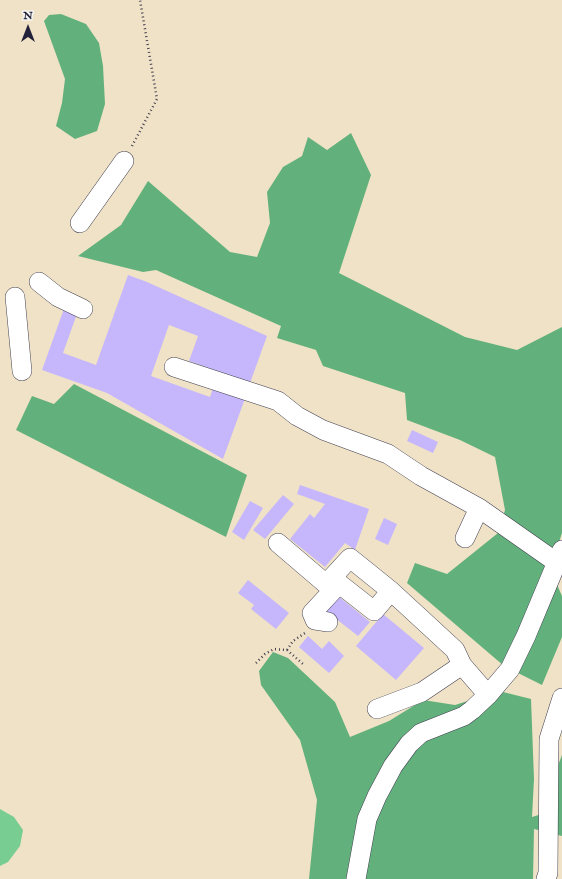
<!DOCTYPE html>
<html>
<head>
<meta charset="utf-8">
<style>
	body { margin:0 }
	#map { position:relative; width:562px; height:879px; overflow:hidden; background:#f0e2c6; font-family:"IM FELL English",serif }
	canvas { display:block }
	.north { position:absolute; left:8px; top:8px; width:40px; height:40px; -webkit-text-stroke:3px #f6f6f2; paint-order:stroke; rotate:0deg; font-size:11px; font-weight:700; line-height:16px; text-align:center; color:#22223b }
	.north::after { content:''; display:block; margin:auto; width:14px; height:18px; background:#22223b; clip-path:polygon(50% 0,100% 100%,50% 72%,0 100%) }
</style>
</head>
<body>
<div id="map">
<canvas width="562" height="879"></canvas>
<div class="north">N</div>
</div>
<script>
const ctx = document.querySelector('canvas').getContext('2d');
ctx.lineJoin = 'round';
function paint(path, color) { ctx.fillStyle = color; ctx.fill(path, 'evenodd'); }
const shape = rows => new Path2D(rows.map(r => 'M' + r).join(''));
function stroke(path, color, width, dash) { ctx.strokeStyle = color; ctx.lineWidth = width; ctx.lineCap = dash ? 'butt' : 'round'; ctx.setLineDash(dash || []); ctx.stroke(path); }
const green = shape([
	[0,809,14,817,23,830,20,846,8,862,0,866]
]);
const forest = shape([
	[61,14,86,24,99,43,103,66,105,104,97,131,75,139,56,126,62,103,65,79,44,21,49,15],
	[351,133,371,175,339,273,465,337,517,350,562,327,562,533,558,545,558,587,562,596,562,637,542,685,504,666,407,583,415,563,447,574,498,533,505,510,495,457,460,440,407,420,405,393,323,366,316,350,277,338,281,326,156,270,143,272,78,256,121,225,148,181,230,252,257,257,270,223,267,192,283,167,302,156,308,137,327,150],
	[74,384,247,475,226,537,16,430,32,396,54,404],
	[273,652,288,658,335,702,350,737,389,721,423,700,455,705,499,691,531,699,534,779,532,817,555,810,555,773,562,755,562,836,534,829,533,879,309,879,317,800,300,740,261,685,259,671]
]);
const building = shape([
	[128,275,147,282,267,336,250,383,189,361,198,336,169,325,151,376,210,397,215,382,247,393,223,459,107,393,42,370,65,306,78,311,63,353,96,365],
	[412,430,438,442,433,453,407,441],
	[300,485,369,509,355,550,345,543,325,567,290,539,310,514,314,518,325,504,297,494],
	[283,495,294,504,265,539,253,530],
	[250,501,263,508,244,540,232,532],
	[384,518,397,524,388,545,375,539],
	[248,580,289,613,276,629,251,609,254,605,238,593],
	[338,596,370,622,358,636,326,611],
	[383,614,424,648,396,680,356,646],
	[308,636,322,649,329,641,344,656,329,673,299,647]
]);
const path = shape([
	[132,146,157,99,140,0],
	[287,650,293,641,305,633],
	[256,663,265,654,274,649,287,650,303,664]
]);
const minor = shape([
	[80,223,124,161],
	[39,282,58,297,83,309],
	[15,297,22,371],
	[174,367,278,401,297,416,323,430,388,454,421,476,479,508,556,562],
	[465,538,479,508],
	[278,543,326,584,350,558,391,591,455,650,462,665,488,695],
	[332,578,374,611,391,591],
	[328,622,315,620,312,613,339,584],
	[377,709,422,692,462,665],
	[356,879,367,819,377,796,393,766,409,744,421,733,464,716,472,710,488,695,510,669,526,636,562,550],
	[546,879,548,873,549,739,562,698]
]);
paint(green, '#78ce92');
paint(forest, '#62b17c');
paint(building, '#c6b7fc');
stroke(minor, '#413f50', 20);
stroke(path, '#413f50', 2.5, [1, 3]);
stroke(minor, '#fff', 19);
</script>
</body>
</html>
